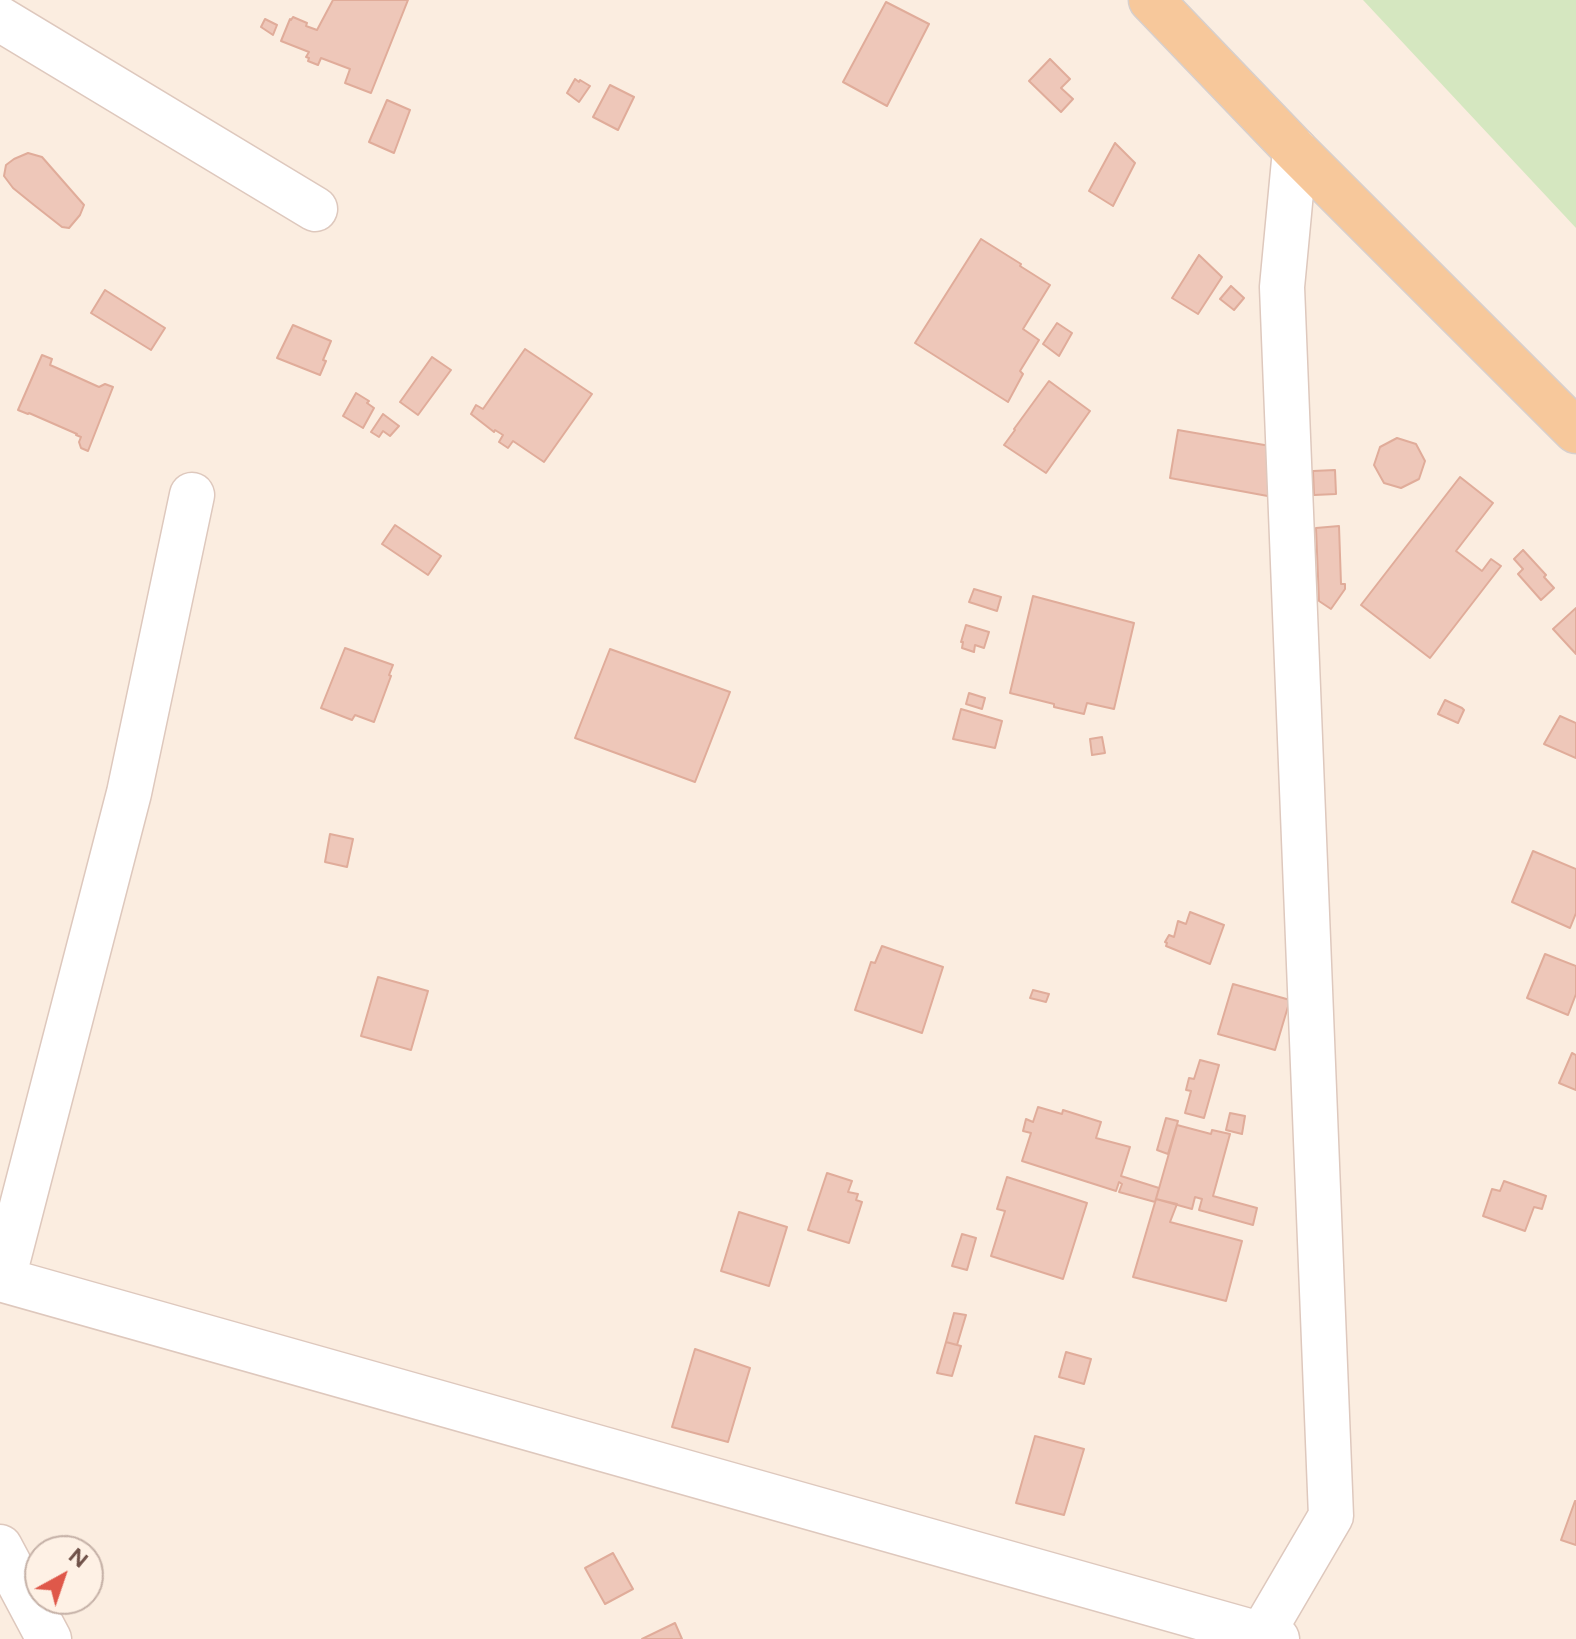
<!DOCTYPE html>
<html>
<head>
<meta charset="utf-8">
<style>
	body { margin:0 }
	#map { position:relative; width:1576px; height:1639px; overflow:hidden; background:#fbede0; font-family:Figtree,sans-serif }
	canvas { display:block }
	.north { position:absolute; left:24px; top:1535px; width:80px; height:80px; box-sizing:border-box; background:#fef1e5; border:2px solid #c5b1a7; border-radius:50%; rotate:40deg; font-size:22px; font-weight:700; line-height:32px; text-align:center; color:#705249 }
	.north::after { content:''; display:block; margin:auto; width:28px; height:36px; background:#df584a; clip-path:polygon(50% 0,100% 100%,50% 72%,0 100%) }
</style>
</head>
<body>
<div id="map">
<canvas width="1576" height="1639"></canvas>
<div class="north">N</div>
</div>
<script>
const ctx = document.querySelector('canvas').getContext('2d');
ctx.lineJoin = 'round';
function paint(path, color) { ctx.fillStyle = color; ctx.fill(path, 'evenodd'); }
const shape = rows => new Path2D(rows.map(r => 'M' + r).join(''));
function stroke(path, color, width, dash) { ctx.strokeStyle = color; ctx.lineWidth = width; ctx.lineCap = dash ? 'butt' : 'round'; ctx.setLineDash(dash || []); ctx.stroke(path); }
const green = shape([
	[1363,0,1576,0,1576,228]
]);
const building = shape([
	[333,0,408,0,371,93,345,83,350,69,321,58,318,65,308,61,309,58,306,57,309,52,281,41,290,19,291,20,293,17,307,23,306,26,317,30,333,0],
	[886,2,929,24,887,106,843,82,886,2],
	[265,19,277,25,273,35,261,27,265,19],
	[1050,59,1070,79,1061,88,1073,99,1061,112,1029,81,1050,59],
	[575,79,579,82,580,80,590,86,579,102,567,93,575,79],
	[610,85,634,97,618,130,593,117,610,85],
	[387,100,410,110,394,153,369,142,387,100],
	[1115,143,1135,163,1113,206,1089,191,1115,143],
	[28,153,42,157,84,205,80,215,69,228,62,227,34,205,13,188,4,176,6,165,14,159,28,153],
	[981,239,1021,264,1020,266,1050,285,1023,329,1039,340,1020,371,1023,374,1008,402,915,343,981,239],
	[1199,255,1222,277,1198,314,1172,298,1199,255],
	[1231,286,1244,298,1234,310,1220,299,1231,286],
	[105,290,165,328,151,350,91,313,105,290],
	[1057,323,1072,333,1059,356,1043,344,1057,323],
	[293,325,331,341,323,360,326,361,320,375,277,358,293,325],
	[525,349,592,394,544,462,513,441,508,448,499,442,503,435,495,430,494,432,471,414,476,405,483,409,525,349],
	[42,355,52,359,50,365,57,368,99,387,105,384,113,387,88,451,81,448,79,442,81,437,76,435,77,434,29,413,28,414,18,410,42,355],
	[432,357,451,370,418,415,400,402,432,357],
	[1049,381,1090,411,1046,473,1004,445,1015,430,1014,429,1049,381],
	[356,393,369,401,367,403,374,408,363,428,343,416,356,393],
	[383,414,399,426,390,436,383,431,379,437,371,432,383,414],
	[1178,430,1270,446,1273,497,1170,478,1178,430],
	[1397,438,1416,444,1425,461,1419,479,1401,488,1384,483,1374,465,1380,447,1397,438],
	[1335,470,1336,494,1314,495,1313,471,1335,470],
	[1460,477,1493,503,1456,551,1482,571,1491,559,1501,566,1430,658,1361,605,1460,477],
	[395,525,441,556,428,575,382,544,395,525],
	[1339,526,1341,584,1345,584,1345,589,1331,609,1319,601,1316,528,1339,526],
	[1523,550,1546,575,1544,577,1554,588,1541,600,1518,574,1523,569,1514,559,1523,550],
	[974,589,1001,597,997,611,969,602,974,589],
	[1033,596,1134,623,1114,709,1087,703,1084,714,1054,707,1054,704,1010,693,1033,596],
	[1576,608,1576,654,1553,629,1576,608],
	[966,625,989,632,984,648,975,645,974,652,962,648,963,642,961,642,966,625],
	[345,648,393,665,389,675,391,676,374,722,355,715,352,720,321,708,345,648],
	[610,649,730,692,695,782,575,738,610,649],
	[969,693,985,698,982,709,966,704,969,693],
	[1445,700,1462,708,1464,710,1458,723,1438,714,1445,700],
	[961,709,1002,721,995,748,953,739,961,709],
	[1560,716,1576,723,1576,758,1544,744,1560,716],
	[1102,737,1105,753,1092,755,1090,739,1102,737],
	[330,834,353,839,347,867,325,862,330,834],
	[1533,851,1576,869,1576,913,1570,928,1512,902,1533,851],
	[1190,912,1224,925,1210,964,1166,946,1167,943,1165,942,1169,935,1174,937,1178,921,1186,924,1190,912],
	[882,946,943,967,922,1033,855,1010,871,962,875,963,882,946],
	[1545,954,1576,966,1576,994,1568,1015,1527,998,1545,954],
	[378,977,428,991,411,1050,361,1036,378,977],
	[1233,984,1290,1000,1275,1050,1218,1034,1233,984],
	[1033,990,1049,994,1046,1002,1030,998,1033,990],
	[1572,1053,1576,1055,1576,1090,1559,1083,1572,1053],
	[1200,1060,1219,1065,1204,1118,1185,1113,1191,1091,1186,1090,1189,1078,1194,1079,1200,1060],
	[1038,1107,1062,1114,1063,1110,1101,1122,1096,1138,1130,1147,1121,1176,1159,1188,1155,1202,1119,1192,1122,1184,1119,1182,1116,1191,1022,1161,1031,1133,1023,1131,1026,1119,1033,1122,1038,1107],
	[1230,1113,1245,1116,1242,1134,1226,1130,1230,1113],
	[1166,1118,1178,1121,1168,1154,1157,1150,1166,1118],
	[1177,1125,1211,1134,1212,1130,1230,1134,1213,1196,1257,1208,1253,1225,1199,1210,1202,1199,1195,1197,1192,1209,1156,1199,1177,1125],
	[827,1173,852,1181,848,1192,858,1194,856,1200,862,1202,849,1243,808,1230,827,1173],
	[1007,1177,1087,1203,1063,1279,991,1256,1005,1211,997,1209,1007,1177],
	[1504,1181,1546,1196,1542,1209,1534,1207,1525,1231,1483,1216,1492,1189,1500,1191,1504,1181],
	[1156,1199,1177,1204,1170,1222,1242,1241,1226,1301,1133,1277,1156,1199],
	[739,1212,787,1227,769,1286,721,1271,739,1212],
	[962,1234,976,1238,967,1270,952,1266,962,1234],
	[954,1313,966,1315,957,1345,946,1342,954,1313],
	[946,1342,961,1346,952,1376,937,1373,946,1342],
	[695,1349,750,1368,728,1442,672,1427,695,1349],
	[1066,1352,1091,1359,1084,1384,1059,1377,1066,1352],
	[1035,1436,1084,1449,1064,1515,1016,1503,1035,1436],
	[1575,1501,1576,1501,1576,1545,1561,1540,1575,1501],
	[613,1553,633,1589,605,1604,585,1568,613,1553],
	[675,1623,682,1639,642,1639,675,1623]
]);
const minor = shape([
	[0,19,315,209],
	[0,1279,1277,1639],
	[3,1279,129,793,192,495],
	[0,1547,49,1639],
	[1259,1639,1331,1516,1282,287,1295,150]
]);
const major = shape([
	[1151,0,1295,150,1576,431]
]);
paint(green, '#d5e7c0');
paint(building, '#eec7b9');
stroke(building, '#e0ac9a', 2);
stroke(minor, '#dec8bd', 47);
stroke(major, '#d7cfcc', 47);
stroke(minor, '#fff', 44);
stroke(major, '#f7c89b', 44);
</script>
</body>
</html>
